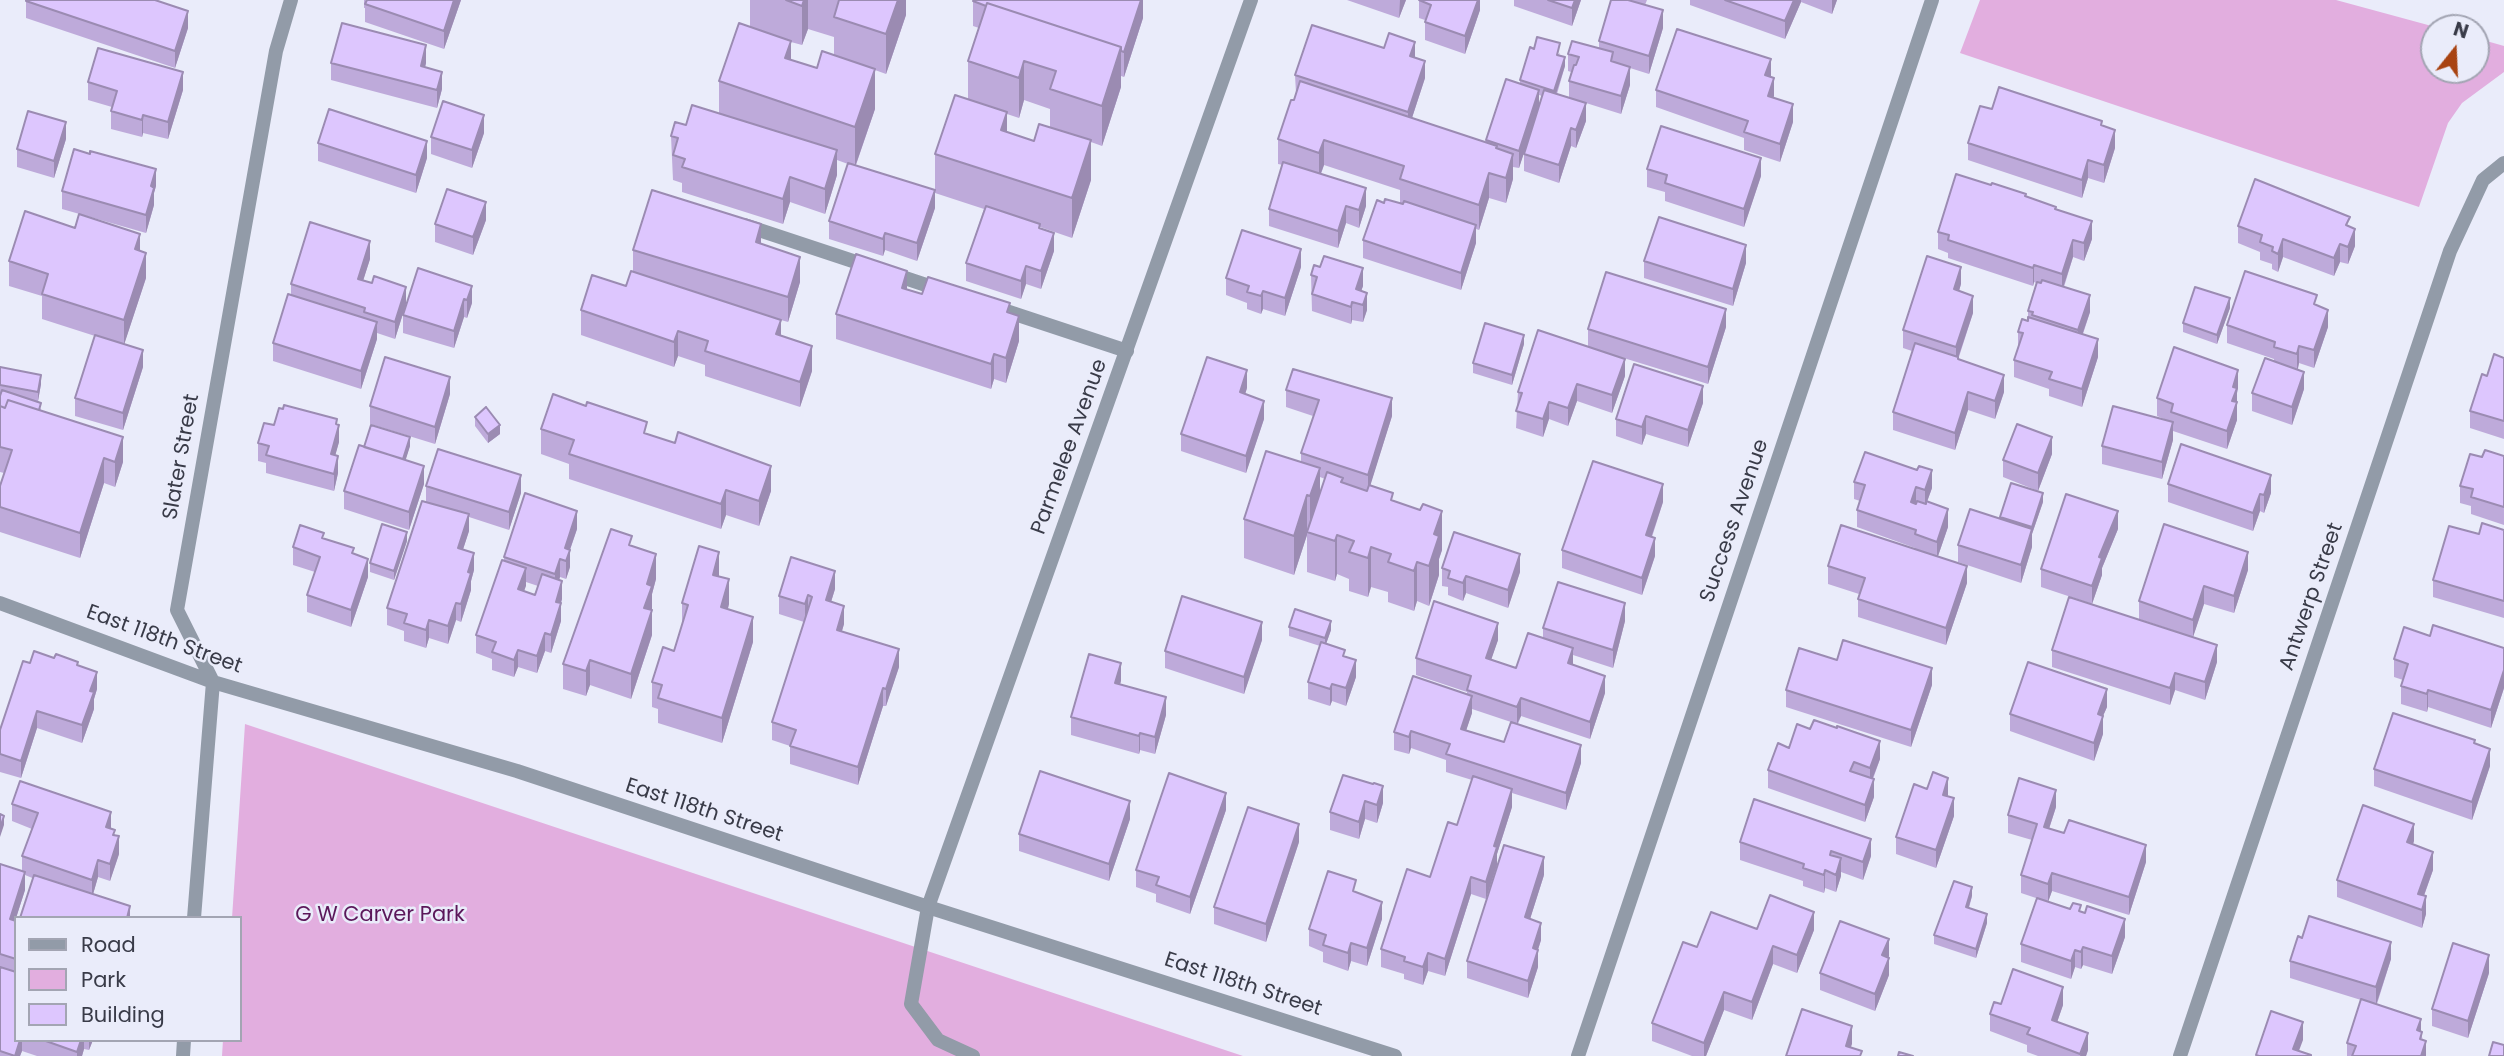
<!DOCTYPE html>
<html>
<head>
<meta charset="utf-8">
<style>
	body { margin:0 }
	#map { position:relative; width:2504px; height:1056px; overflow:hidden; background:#eaecfa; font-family:Poppins,sans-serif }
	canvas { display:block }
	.legend { position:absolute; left:14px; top:916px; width:228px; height:126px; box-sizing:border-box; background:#eaecfa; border:2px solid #a3a5b3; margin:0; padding:9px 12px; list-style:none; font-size:21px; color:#393b48 }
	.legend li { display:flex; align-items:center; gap:14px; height:35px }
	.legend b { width:35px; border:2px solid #a3a5b3 }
	.north { position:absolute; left:2420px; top:14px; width:70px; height:70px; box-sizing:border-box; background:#eaecfa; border:2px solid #a3a5b3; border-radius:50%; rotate:18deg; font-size:19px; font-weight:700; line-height:28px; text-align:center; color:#393b48 }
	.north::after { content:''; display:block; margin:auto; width:24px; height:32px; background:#a84312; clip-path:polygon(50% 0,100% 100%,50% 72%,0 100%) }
</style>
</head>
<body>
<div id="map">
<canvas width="2504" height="1056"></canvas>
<ul class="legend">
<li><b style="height:9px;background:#929ba8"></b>Road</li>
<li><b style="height:19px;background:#e2aedf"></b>Park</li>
<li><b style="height:19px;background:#ddc6fe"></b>Building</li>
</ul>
<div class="north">N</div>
</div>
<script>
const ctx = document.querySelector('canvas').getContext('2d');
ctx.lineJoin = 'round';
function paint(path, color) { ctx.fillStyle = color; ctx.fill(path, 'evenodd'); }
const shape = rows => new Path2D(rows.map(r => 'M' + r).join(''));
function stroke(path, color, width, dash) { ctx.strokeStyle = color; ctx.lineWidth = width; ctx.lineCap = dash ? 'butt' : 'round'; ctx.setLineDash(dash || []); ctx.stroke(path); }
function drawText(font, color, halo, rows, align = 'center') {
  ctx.font = font + ' Poppins,sans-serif'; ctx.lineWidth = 5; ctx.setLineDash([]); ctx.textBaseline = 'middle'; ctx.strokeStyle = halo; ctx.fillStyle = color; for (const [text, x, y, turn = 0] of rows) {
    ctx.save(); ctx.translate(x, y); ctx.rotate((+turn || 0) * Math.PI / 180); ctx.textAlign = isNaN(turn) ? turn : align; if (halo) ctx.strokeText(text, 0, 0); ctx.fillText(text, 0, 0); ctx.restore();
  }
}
const green = shape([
	[1980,0,2336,0,2439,28,2434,28,2434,70,2476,70,2476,38,2504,46,2504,72,2462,103,2448,123,2419,207,1960,53],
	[245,724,1243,1056,222,1056,223,1040,240,1040,240,918,232,918]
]);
const service = shape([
	[744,225,871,267],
	[890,273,944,291],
	[1003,310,1127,351],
	[928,907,911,1004,938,1040,973,1056]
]);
const minor = shape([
	[0,603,213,682,517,771,928,907,1395,1056],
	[928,907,1251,0],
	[194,918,213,682,177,610,276,51,291,0],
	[183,1056,184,1040],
	[1578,1056,1932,0],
	[2180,1056,2450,251,2483,180,2504,163]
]);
const wall = shape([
	[26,0,188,28,175,68,26,18],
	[364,0,461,0,444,49,365,22,365,8,364,8],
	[750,0,906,0,906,15,886,74,875,70,875,109,856,165,935,208,917,261,885,250,883,256,829,239,829,221,848,164,837,160,837,175,825,214,790,202,783,224,682,192,682,183,673,180,671,136,686,125,719,114,719,81,750,27],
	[808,29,834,37,834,55,817,68,791,60,791,42,802,45],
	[1143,0,1143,18,1124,77,1121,76,1121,87,1102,146,1091,142,1091,180,1072,238,1040,227,1054,251,1041,289,1026,284,1021,299,966,281,966,263,984,209,935,193,935,154,968,99,968,61,979,28,973,26,973,1],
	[1024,100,1050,109,1050,127,1034,141,1007,132,1007,114,1019,118],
	[1347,0,1406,0,1399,18],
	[1419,0,1480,0,1480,10,1465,54,1425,40,1425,20,1419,18],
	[1514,0,1581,0,1572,26,1514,6],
	[1611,0,1647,0,1645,5,1663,28,1649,74,1630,68,1630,85,1621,114,1586,103,1586,121,1576,148,1571,146,1559,183,1524,171,1524,154,1527,142,1519,168,1513,167,1513,179,1506,203,1489,198,1479,230,1476,229,1476,243,1461,290,1363,258,1363,240,1384,203,1400,203,1400,190,1324,165,1321,174,1366,206,1359,228,1346,223,1338,248,1269,226,1269,209,1283,165,1278,164,1278,139,1296,93,1295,75,1415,57,1425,78,1412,118,1486,142,1486,140,1520,84,1520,80,1560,53,1559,55,1565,66,1557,94,1569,97,1569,81,1571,72,1568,71,1568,54,1599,48,1599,41],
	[1539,95,1542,96,1539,107],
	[1690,0,1837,0,1832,14,1801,2,1785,39,1690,5],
	[331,63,426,63,425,67,442,89,437,108,331,80],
	[1771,77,1774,96,1773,98,1793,122,1780,162,1744,150,1744,138,1656,107,1656,90],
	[88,82,183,90,168,139,143,133,142,137,111,129,111,111,112,107,88,100],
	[1992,109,2102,126,2115,148,2104,183,2088,178,2082,198,1968,160,1968,143],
	[484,133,472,168,431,154,431,137],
	[66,139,54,178,17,167,17,149],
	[318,143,427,158,416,193,318,161],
	[1647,169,1761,176,1744,227,1665,201,1665,192,1647,187],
	[156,186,154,193,154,205,146,233,62,209,62,191],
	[2026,196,2056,209,2092,239,2084,261,2073,257,2064,287,2090,312,2083,334,2098,357,2082,407,2049,396,2049,389,2014,377,2014,360,2018,348,2018,332,2028,321,2028,311,2036,283,2034,282,2033,286,1948,258,1948,253,1938,249,1938,232],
	[486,220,473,255,435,242,435,224],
	[2238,226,2350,227,2355,246,2348,264,2340,262,2334,276,2283,257,2278,272,2272,269,2272,264,2260,260,2260,252,2238,243],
	[761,244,800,282,788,322,781,320,781,336,812,371,800,407,705,376,705,365,678,356,674,367,581,335,581,310,626,286,633,272,633,250],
	[140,251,146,278,124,344,143,367,123,430,75,416,75,398,95,336,42,319,42,296,9,286,9,261],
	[370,259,363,280,406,304,395,339,377,333,377,339,361,389,273,361,273,343,291,295,291,284],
	[1644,261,1746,263,1733,306,1644,278],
	[1301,267,1285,316,1263,309,1261,314,1247,309,1247,303,1226,295,1226,278],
	[418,268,472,303,467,318,464,317,454,348,403,333,403,315],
	[1311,275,1363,286,1361,291,1367,310,1363,322,1352,320,1351,324,1312,311],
	[1961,284,1959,291,1973,313,1958,360,2004,392,1995,419,1968,410,1955,450,1893,430,1893,412,1912,351,1903,348,1903,330],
	[907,289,922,294,1010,312,1019,341,1006,383,994,379,991,389,836,339,836,314],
	[2317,306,2328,327,2314,368,2299,363,2298,369,2304,389,2292,425,2252,411,2252,393,2274,361,2274,359,2227,343,2227,325],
	[2230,308,2217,344,2183,332,2183,323],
	[1726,327,1708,384,1588,347,1588,329],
	[1524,344,1512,385,1473,373,1473,363],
	[2504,358,2504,439,2470,428,2470,411],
	[0,367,41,384,38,401,41,410,123,462,115,487,104,483,80,558,0,532,0,486,4,473,0,472],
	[1625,376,1612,413,1577,401,1568,426,1549,419,1543,437,1516,428,1518,392],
	[2238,387,2237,393,2237,420,2227,449,2173,431,2173,440,2162,479,2102,464,2102,446,2171,422,2157,416,2157,398],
	[1247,388,1245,394,1264,419,1246,473,1181,451,1181,434],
	[1286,390,1392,416,1370,485,1393,500,1442,550,1439,559,1439,575,1429,606,1417,601,1414,611,1388,602,1388,592,1371,587,1368,597,1349,591,1349,579,1337,574,1335,581,1307,572,1307,535,1294,575,1244,558,1244,519,1301,462,1301,453,1313,416,1286,407],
	[1320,477,1325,479,1320,493],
	[450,394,435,444,370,424,370,406],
	[1703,403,1688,447,1646,434,1642,445,1616,436,1616,419],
	[475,417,500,434,488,443,475,426],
	[337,424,339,442,335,455,338,473,334,491,266,473,266,463,258,461,258,443,274,425],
	[541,429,647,434,771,491,759,526,726,515,721,529,569,479,569,464,541,454],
	[410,446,405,460,424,484,409,530,344,509,344,491,364,447],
	[2052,454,2038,491,2003,477,2003,460],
	[2504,456,2504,525,2471,514,2471,506,2460,503,2460,486,2482,457],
	[1854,482,1932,488,1927,502,1948,527,1938,556,1967,583,1946,645,1858,617,1858,599,1859,594,1828,584,1828,566,1915,549,1915,548,1857,527,1857,510,1860,501,1854,499],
	[2168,484,2271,493,2264,513,2260,511,2253,531,2168,502],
	[426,486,521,493,509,530,469,517,469,531,463,549,474,570,471,581,471,590,461,622,456,620,448,644,429,638,426,648,404,641,404,631,387,625,387,608,426,503],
	[1663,502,1652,537,1655,556,1642,595,1562,568,1562,550],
	[2043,502,2032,534,2032,547,2021,583,1958,562,1958,545,2000,519,2000,517],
	[577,529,570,550,570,567,566,579,560,577,559,580,562,599,561,603,561,621,551,653,545,651,537,673,518,667,514,677,492,670,492,659,476,653,476,635,504,561,504,557],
	[526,582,538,586,535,595,524,591],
	[2118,529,2102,568,2102,575,2092,604,2041,587,2041,569],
	[2504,530,2504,618,2433,597,2433,580,2479,534],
	[324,539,354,554,368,577,351,627,307,612,307,595,315,572,293,565,293,547],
	[407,541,394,580,370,572,370,563],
	[632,546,656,579,652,594,652,635,631,699,590,685,586,696,563,689,563,664],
	[1442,568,1520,572,1508,608,1466,593,1463,601,1448,595,1448,587,1442,586],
	[2248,570,2234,613,2204,604,2193,637,2217,662,2205,700,2175,690,2170,705,2052,667,2052,650,2181,633,2139,619,2139,601],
	[719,577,729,604,728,609,753,642,722,743,658,723,658,709,652,707,652,682,674,651,682,625,682,603],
	[835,589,831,602,844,624,842,631,899,667,886,706,883,706,858,785,790,764,790,746,772,740,772,722,804,622,779,614,779,596],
	[1625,621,1613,668,1573,655,1573,664,1605,693,1590,739,1521,716,1518,724,1581,763,1566,810,1512,793,1512,807,1497,854,1497,865,1486,899,1471,894,1445,976,1428,971,1423,985,1404,979,1404,974,1381,967,1381,949,1430,877,1457,825,1472,780,1446,772,1446,760,1411,748,1409,754,1394,750,1394,732,1467,694,1467,692,1416,675,1416,658,1498,640,1491,659,1516,668,1543,638,1543,628],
	[1472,709,1511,722,1504,742,1466,730,1472,713],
	[1289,627,1331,630,1326,644,1345,656,1356,677,1346,706,1332,701,1330,706,1308,699,1308,682,1320,646,1289,636],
	[2430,636,2504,648,2504,688,2491,728,2428,707,2427,712,2401,704,2401,686,2403,680,2394,677,2394,659],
	[1262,640,1244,694,1165,668,1165,651],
	[30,663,78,665,97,689,94,699,94,709,82,743,37,728,21,778,0,772,0,730],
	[1121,681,1120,684,1166,715,1155,754,1140,750,1139,754,1071,735,1071,717],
	[1932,685,1911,747,1786,707,1786,690],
	[2107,707,2103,716,2103,734,2094,761,2010,731,2010,714],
	[2475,744,2490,766,2472,820,2374,786,2374,769],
	[1789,748,1880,759,1873,779,1874,797,1865,822,1768,788,1768,770],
	[1373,784,1383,803,1377,823,1365,819,1359,839,1330,830,1330,812],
	[1948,796,1954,816,1936,868,1896,854,1896,837],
	[12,804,111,829,115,835,119,854,110,881,98,877,93,894,130,918,25,875,25,890,15,921,16,921,16,1040,93,1040,89,1050,84,1049,82,1056,37,1056,22,1051,20,1056,0,1056,0,864,22,871,22,856,32,829,12,821],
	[2056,807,2049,829,2146,862,2129,915,2052,891,2048,902,2021,893,2021,875,2032,840,2008,833,2008,815],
	[1226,810,1190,914,1156,902,1156,894,1136,887,1136,870],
	[1130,819,1109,881,1019,851,1019,834],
	[2414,841,2413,844,2433,870,2424,896,2426,914,2422,928,2337,897,2337,880],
	[1299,842,1266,942,1214,924,1214,907],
	[1740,842,1871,856,1863,880,1841,872,1841,876,1836,892,1825,888,1824,893,1803,886,1803,881,1740,860],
	[1544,875,1530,919,1541,940,1538,950,1538,967,1528,998,1467,978,1467,961],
	[1356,893,1382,919,1367,966,1351,961,1348,971,1323,962,1323,952,1309,946,1309,929],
	[1972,896,1969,908,1987,923,1976,958,1934,944,1934,935],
	[2081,912,2125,937,2112,974,2083,965,2081,969,2075,967,2071,979,2021,962,2021,944],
	[1757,929,1814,930,1797,973,1773,964,1752,1020,1724,1010,1706,1056,1692,1056,1652,1041,1652,1023,1697,947],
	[1889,956,1889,975,1875,1011,1820,990,1820,973],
	[2391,959,2377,1004,2421,1032,2426,1056,2347,1056,2347,1043,2361,1000,2290,978,2290,961],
	[2489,973,2468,1038,2432,1026,2432,1009],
	[2001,1004,2063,1005,2057,1022,2088,1050,2086,1056,2038,1056,2027,1052,2027,1045,1990,1031,1990,1014]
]);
const shadedWall = shape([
	[454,0,461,0,444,49,444,31],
	[804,0,808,0,808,29,802,45,802,6],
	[898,0,906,0,906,15,886,74,886,34],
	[1141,0,1143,0,1143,18,1124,77,1124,52],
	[1400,0,1406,0,1399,18],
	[1478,0,1480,0,1480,10,1465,54,1465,36],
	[1575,0,1581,0,1572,26,1572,8],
	[1794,0,1801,0,1801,2,1785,39,1785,21],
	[1832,0,1837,0,1832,14],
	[1663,10,1663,28,1649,74,1649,56],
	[188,11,188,28,175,68,175,51],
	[791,41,791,81,785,58],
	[1415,42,1415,59,1410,56],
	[426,45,426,63,421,84,421,66],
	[1121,47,1121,87,1102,146,1102,106],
	[1565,57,1565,66,1554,100,1554,91],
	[1771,59,1771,77,1765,75],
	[1024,61,1024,100,1019,118,1019,78],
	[1425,61,1425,78,1408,130,1408,112],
	[1630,67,1630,85,1621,114,1621,96],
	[875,69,875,109,855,167,855,127],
	[183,72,183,90,168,139,168,122],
	[442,72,442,89,437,108,437,90],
	[1774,78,1774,96,1768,114,1768,96],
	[1539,90,1539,108,1519,168,1519,151],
	[1586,103,1586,121,1576,148,1576,130],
	[1793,104,1793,122,1780,162,1780,144],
	[1007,112,1007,151,1001,130],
	[143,115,143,133,142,137,142,120],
	[484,115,484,133,472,168,472,150],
	[66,122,66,139,54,178,54,161],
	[1571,128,1571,146,1559,183,1559,165],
	[2115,130,2115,148,2104,183,2104,165],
	[1091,140,1091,180,1072,238,1072,198],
	[1324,140,1324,165,1319,178,1319,153],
	[427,141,427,158,416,193,416,175],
	[837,150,837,175,825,214,825,189],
	[1513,154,1513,179,1506,203,1506,178],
	[1761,158,1761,176,1744,227,1744,209],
	[2088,160,2088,178,2082,198,2082,180],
	[156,169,156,186,154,193,154,205,146,233,146,215,151,186],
	[1489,173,1489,198,1479,230,1479,205],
	[790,177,790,202,783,224,783,199],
	[1366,188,1366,206,1359,228,1359,210],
	[935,190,935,208,917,261,917,243],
	[486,202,486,220,473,255,473,237],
	[1346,206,1346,223,1338,248,1338,231],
	[2092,221,2092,239,2084,261,2084,243],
	[761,224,761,249,756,242],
	[1476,225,1476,243,1461,290,1461,273],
	[2355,229,2355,246,2348,264,2348,247],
	[885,233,885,250,883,256,883,239],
	[1054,233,1054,251,1041,289,1041,271],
	[140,234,140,259,135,249],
	[2283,239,2283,257,2278,272,2278,254],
	[2073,240,2073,257,2062,291,2062,274],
	[370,241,370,259,358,297,358,279],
	[2340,244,2340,262,2334,276,2334,258],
	[1746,245,1746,263,1733,306,1733,289],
	[1301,249,1301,267,1285,316,1285,298],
	[146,253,146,278,124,345,124,320],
	[800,257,800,282,788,322,788,297],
	[2034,265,2034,282,2033,286,2033,268],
	[1026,266,1026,284,1021,299,1021,281],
	[1961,267,1961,284,1954,307,1954,289],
	[1363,268,1363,286,1357,303,1356,289],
	[907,271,907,296,902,288],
	[472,286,472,303,467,318,467,300],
	[406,287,406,304,395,339,395,322],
	[1263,291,1263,309,1261,314,1261,296],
	[1367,293,1367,310,1363,322,1363,305],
	[2090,295,2090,312,2078,347,2078,330],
	[1973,296,1973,313,1958,358,1958,374,1956,365,1956,347],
	[2230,298,2230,308,2217,344,2217,335],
	[464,299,464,317,454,348,454,331],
	[1352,302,1352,320,1351,324,1351,307],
	[1726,309,1726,327,1708,384,1708,367],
	[2328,310,2328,327,2314,368,2314,350],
	[1019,316,1019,341,1006,383,1006,358],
	[781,320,781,345,776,334],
	[377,322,377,339,361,389,361,371],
	[678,331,678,356,674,367,674,342],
	[1524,335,1524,344,1512,385,1512,375],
	[2098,339,2098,357,2082,407,2082,389],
	[812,346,812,371,800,407,800,382],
	[2299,346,2299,363,2297,372,2297,354],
	[143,350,143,367,123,430,123,413],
	[994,354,994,379,991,389,991,364],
	[1625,359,1625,376,1612,413,1612,395],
	[1247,370,1247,388,1240,410,1240,392],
	[2238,370,2238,387,2237,393,2237,420,2227,449,2227,431,2233,387],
	[2304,372,2304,389,2292,425,2292,407],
	[41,375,41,384,38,401,38,392],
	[2004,375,2004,392,1995,419,1995,401],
	[450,377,450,394,435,444,435,427],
	[1577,384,1577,401,1568,426,1568,408],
	[1703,386,1703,403,1688,447,1688,430],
	[1968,392,1968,410,1955,450,1955,433],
	[1392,398,1392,416,1368,493,1368,475],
	[1264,401,1264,419,1246,473,1246,456],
	[1549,402,1549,419,1543,437,1543,419],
	[1646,416,1646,434,1642,445,1642,427],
	[337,419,337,431,339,425,339,442,331,471,331,454],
	[2173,422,2173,440,2162,479,2162,462],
	[500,425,500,434,488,443,488,434],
	[123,437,123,462,115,487,115,462],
	[410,437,410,446,402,472,402,462],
	[2052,437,2052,454,2038,491,2038,473],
	[338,456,338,473,334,491,334,474],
	[104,458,104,483,80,558,80,533],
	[424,466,424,484,409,530,409,512],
	[771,466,771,491,759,526,759,501],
	[1320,468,1320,508,1310,533,1310,496],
	[1932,470,1932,488,1925,507,1925,490],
	[521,475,521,493,509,530,509,512],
	[2271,475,2271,493,2264,513,2264,495],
	[1663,484,1663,502,1646,553,1646,535],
	[1916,487,1916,504,1911,502],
	[726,490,726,515,721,529,721,504],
	[2043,493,2043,502,2032,534,2032,547,2021,583,2021,565,2032,531,2032,527],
	[2260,494,2260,511,2253,531,2253,513],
	[1307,495,1307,535,1294,575,1294,536],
	[1948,509,1948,527,1937,559,1937,542],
	[577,511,577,529,566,561,565,548],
	[1442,511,1442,550,1439,559,1439,575,1429,606,1429,566,1434,534],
	[2118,511,2118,529,2102,568,2102,575,2092,604,2092,586,2099,557],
	[469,514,469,531,458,565,458,548],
	[407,532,407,541,394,580,394,571],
	[1337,535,1337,574,1335,581,1335,541],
	[1655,538,1655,556,1642,595,1642,578],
	[1371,547,1371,587,1368,597,1368,558],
	[570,550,570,567,566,579,566,561],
	[719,552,719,577,713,575],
	[2248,552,2248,570,2234,613,2234,596],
	[474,553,474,570,471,581,471,590,461,622,461,604,468,572],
	[656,554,656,579,652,594,652,611,644,608,647,584],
	[1520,554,1520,572,1508,608,1508,590],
	[368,559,368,577,351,627,351,610],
	[560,559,560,577,555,592,555,574],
	[1417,562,1417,601,1414,611,1414,571],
	[1967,566,1967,583,1946,645,1946,628],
	[526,568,526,586,518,607,518,589],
	[835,571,835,589,826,618,826,600],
	[1466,576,1466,593,1463,601,1463,583],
	[729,579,729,604,721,632,721,607],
	[562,581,562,599,556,619,556,602],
	[2204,586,2204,604,2193,637,2193,620],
	[808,595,808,613,805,622,805,604],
	[456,603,456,620,448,644,448,626],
	[561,603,561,621,551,653,551,635],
	[1625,603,1625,621,1613,668,1613,650],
	[844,606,844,624,837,647,837,630],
	[652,610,652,635,631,699,631,674],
	[753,617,753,642,722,743,722,718],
	[429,620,429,638,426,648,426,630],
	[1331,621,1331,630,1325,647,1325,638],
	[1262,622,1262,640,1244,694,1244,677],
	[1498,623,1498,640,1486,675,1486,658],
	[545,633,545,651,537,673,537,656],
	[2217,645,2217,662,2205,700,2205,682],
	[1573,648,1573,665,1568,663],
	[899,649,899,667,886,706,886,689],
	[518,650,518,667,514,677,514,660],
	[590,660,590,685,586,696,586,671],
	[1356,660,1356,677,1346,706,1346,688],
	[1121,663,1121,681,1115,700,1115,683],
	[1932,668,1932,685,1911,747,1911,730],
	[2504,670,2504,688,2491,728,2491,710],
	[97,672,97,689,94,699,94,709,82,743,82,725,90,691],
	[2175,673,2175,690,2170,705,2170,688],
	[1605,676,1605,693,1590,739,1590,722],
	[1332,684,1332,701,1330,706,1330,689],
	[883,688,883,706,858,785,858,767],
	[2107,689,2107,707,2103,716,2103,734,2094,761,2094,743,2098,714],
	[2428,690,2428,707,2427,712,2427,694],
	[1472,696,1472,713,1461,746,1461,729],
	[1166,697,1166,715,1155,754,1155,737],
	[1521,698,1521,716,1517,724,1517,707],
	[37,711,37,728,21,778,21,761],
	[1411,731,1411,748,1409,754,1409,737],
	[1140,733,1140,750,1139,754,1139,736],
	[1880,741,1880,759,1870,785,1870,768],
	[1581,745,1581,763,1566,810,1566,793],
	[2490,749,2490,766,2472,820,2472,802],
	[1948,778,1948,795,1943,812,1943,795],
	[1874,779,1874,797,1865,822,1865,805],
	[1383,786,1383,803,1377,823,1377,805],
	[1512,789,1512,807,1497,854,1497,865,1486,899,1486,882,1494,846],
	[2056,790,2056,807,2044,844,2044,827],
	[1226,793,1226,810,1190,914,1190,897],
	[1954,798,1954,816,1936,868,1936,850],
	[1130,801,1130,819,1109,881,1109,864],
	[1365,801,1365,819,1359,839,1359,822],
	[111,812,111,829,106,827],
	[4,816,4,825,0,837,0,828],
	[1299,824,1299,842,1266,942,1266,924],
	[2414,824,2414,841,2407,860,2407,842],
	[119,836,119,854,110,881,110,864],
	[1871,839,1871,856,1863,880,1863,862],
	[2146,845,2146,862,2129,915,2129,897],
	[2433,852,2433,870,2419,909,2418,894],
	[1544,857,1544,875,1525,935,1525,917],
	[1841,858,1841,876,1836,892,1836,875],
	[98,860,98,877,92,898,92,880],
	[1825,870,1825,888,1824,893,1824,875],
	[25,872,25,890,10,937,10,919],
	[2052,873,2052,891,2048,902,2048,884],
	[1471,877,1471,894,1445,976,1445,959],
	[1972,887,1972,896,1966,916,1966,907],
	[2426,896,2426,914,2422,928,2422,910],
	[1382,902,1382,919,1367,966,1367,948],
	[130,906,130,918,127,918],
	[1814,912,1814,930,1797,973,1797,955],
	[1987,914,1987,923,1976,958,1976,949],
	[2125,919,2125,937,2112,974,2112,956],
	[1541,923,1541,940,1533,965,1533,948],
	[1889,939,1889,956,1882,973,1882,955],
	[2391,942,2391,959,2376,1005,2376,987],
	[1351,943,1351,961,1348,971,1348,953],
	[1773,946,1773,964,1752,1020,1752,1002],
	[2083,947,2083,965,2081,969,2081,952],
	[1538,950,1538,967,1528,998,1528,981],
	[2075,950,2075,967,2071,979,2071,961],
	[1428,953,1428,971,1423,985,1423,967],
	[2489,955,2489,973,2468,1038,2468,1021],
	[1889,958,1889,975,1875,1011,1875,994],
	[2063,987,2063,1005,2052,1037,2052,1020],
	[1724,992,1724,1010,1706,1056,1704,1056,1704,1043],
	[2421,1019,2421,1036,2417,1030],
	[2303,1022,2303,1040,2297,1056,2293,1049],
	[1852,1026,1852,1044,1848,1056,1846,1046],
	[2088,1033,2088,1050,2086,1056,2080,1056],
	[20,1040,22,1040,22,1051,20,1056,15,1056],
	[81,1040,84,1040,84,1049,82,1056,77,1056,77,1052],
	[89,1040,93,1040,89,1050],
	[2426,1041,2426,1056,2421,1056]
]);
const building = shape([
	[26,0,155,0,188,11,175,51,26,1,26,0],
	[367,0,454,0,444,31,365,4,367,0],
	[786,0,804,0,802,6,786,0],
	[839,0,898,0,886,34,834,17,839,0],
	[974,0,1141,0,1124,52,1121,51,1121,47,987,3,986,6,973,1,974,0],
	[1419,0,1478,0,1465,36,1425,22,1431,5,1419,0],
	[1548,0,1575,0,1572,8,1548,0],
	[1611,0,1628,0,1663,10,1649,56,1599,41,1611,0],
	[1725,0,1794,0,1785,21,1725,0],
	[987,3,1121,47,1102,106,1050,89,1056,71,1024,61,1019,78,968,61,987,3],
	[342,23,426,45,421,66,442,72,437,90,331,63,342,23],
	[739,23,791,41,785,58,817,68,822,51,875,69,855,127,719,81,739,23],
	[1312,25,1384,48,1389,33,1415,42,1410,56,1425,61,1408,112,1295,75,1312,25],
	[1677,29,1771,59,1765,75,1774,78,1768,96,1793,104,1780,144,1744,132,1748,121,1656,90,1677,29],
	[1537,37,1560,43,1557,55,1565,57,1554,91,1520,80,1530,47,1534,49,1537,37],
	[1572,41,1613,52,1611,61,1630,67,1621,96,1569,81,1574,65,1576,65,1579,57,1568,54,1572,41],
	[98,48,183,72,168,122,143,115,142,120,111,111,117,91,88,82,98,48],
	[1506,79,1539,90,1519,151,1486,140,1506,79],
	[1300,81,1497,146,1496,148,1513,154,1506,178,1489,173,1479,205,1400,179,1404,166,1324,140,1319,153,1278,139,1291,100,1294,100,1300,81],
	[1999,87,2102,121,2101,125,2115,130,2104,165,2088,160,2082,180,1968,143,1980,106,1992,109,1999,87],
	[1544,90,1586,103,1576,130,1571,128,1559,165,1524,154,1544,90],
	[955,95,1007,112,1001,130,1034,141,1039,124,1091,140,1072,198,935,154,955,95],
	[443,101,484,115,472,150,431,137,443,101],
	[692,105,837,150,825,189,790,177,783,199,682,167,685,159,673,155,678,138,671,136,675,122,686,125,692,105],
	[329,109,427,141,416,175,318,143,329,109],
	[28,111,66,122,54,161,17,149,28,111],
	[1661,126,1761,158,1744,209,1665,183,1667,175,1647,169,1661,126],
	[74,149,90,154,90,151,156,169,151,186,154,188,146,215,62,191,74,149],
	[1283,162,1366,188,1359,210,1346,206,1338,231,1269,209,1283,162],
	[848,163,935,190,917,243,885,233,883,239,829,221,848,163],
	[1956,174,1991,185,1992,183,2026,194,2025,196,2056,207,2055,209,2092,221,2084,243,2073,240,2062,274,2034,265,2033,268,1948,240,1949,235,1938,232,1956,174],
	[2255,179,2350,217,2346,225,2355,229,2348,247,2340,244,2334,258,2283,239,2278,254,2272,251,2273,247,2260,242,2262,235,2238,226,2255,179],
	[447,189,486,202,473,237,435,224,447,189],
	[652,190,761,224,756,242,800,257,788,297,633,250,652,190],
	[1385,199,1403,204,1404,201,1476,225,1461,273,1363,240,1377,200,1384,203,1385,199],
	[986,206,1040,224,1039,228,1054,233,1041,271,1026,266,1021,281,966,263,986,206],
	[25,211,75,228,79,214,140,234,135,249,146,253,124,320,42,294,48,274,9,261,25,211],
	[1659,217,1746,245,1733,289,1644,261,1659,217],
	[310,222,370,241,358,279,372,283,374,276,406,287,395,322,364,312,365,308,291,284,310,222],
	[1242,230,1301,249,1285,298,1263,291,1261,296,1247,292,1249,286,1226,278,1242,230],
	[856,254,907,271,902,288,922,294,928,277,1010,303,1007,312,1019,316,1006,358,994,354,991,364,836,314,856,254],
	[1324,256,1363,268,1356,289,1367,293,1363,305,1352,302,1351,307,1312,294,1317,277,1311,275,1314,265,1320,267,1324,256],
	[1927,256,1961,267,1954,289,1973,296,1956,347,1903,330,1927,256],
	[418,268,472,286,467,300,464,299,454,331,403,315,418,268],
	[631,271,781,320,776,334,812,346,800,382,705,351,708,341,678,331,674,342,581,310,592,275,626,286,631,271],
	[2245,271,2317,295,2314,304,2328,310,2314,350,2299,346,2297,354,2274,347,2275,342,2227,325,2245,271],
	[1606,272,1726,309,1708,367,1588,329,1606,272],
	[2042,280,2090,295,2078,330,2032,315,2033,312,2028,311,2037,282,2041,283,2042,280],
	[2195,287,2230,298,2217,335,2183,323,2195,287],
	[288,294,377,322,361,371,273,343,288,294],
	[2028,317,2098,339,2082,389,2049,379,2052,372,2014,360,2023,333,2018,332,2022,319,2028,321,2028,317],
	[1485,323,1524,335,1512,375,1473,363,1485,323],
	[1538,330,1625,359,1612,395,1577,384,1568,408,1549,402,1543,419,1516,411,1522,393,1518,392,1538,330],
	[95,335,143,350,123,413,75,398,95,335],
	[1915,343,1958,357,1958,359,2004,375,1995,401,1968,392,1955,433,1893,412,1915,343],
	[2174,347,2238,370,2233,387,2237,388,2232,401,2237,402,2227,431,2171,412,2173,404,2157,398,2174,347],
	[2494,354,2504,358,2504,421,2470,411,2482,374,2487,376,2494,354],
	[385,357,450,377,435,427,370,406,385,357],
	[1207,357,1247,370,1240,392,1264,401,1246,456,1181,434,1207,357],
	[2265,358,2304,372,2292,407,2252,393,2265,358],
	[1634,364,1703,386,1688,430,1646,416,1642,427,1616,419,1634,364],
	[0,367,41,375,38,392,0,385,0,367],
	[1293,369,1392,398,1368,475,1301,453,1319,400,1286,390,1293,369],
	[2,390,41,403,39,410,8,400,5,408,0,406,0,396,2,390],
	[553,394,586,406,587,402,647,422,644,433,675,443,678,432,771,466,759,501,726,490,721,504,569,454,574,440,541,429,553,394],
	[8,400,123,437,115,462,104,458,80,533,0,507,0,486,12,450,0,447,0,406,5,408,8,400],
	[284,405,337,419,336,424,339,425,331,454,338,456,334,474,266,455,269,446,258,443,264,423,274,425,279,408,283,409,284,405],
	[2113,406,2173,422,2162,462,2102,446,2113,406],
	[486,407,500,425,488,434,475,417,486,407],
	[2017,424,2052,437,2038,473,2003,460,2017,424],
	[371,425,410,437,403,459,364,447,371,425],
	[2181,444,2271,475,2264,495,2260,494,2253,513,2168,484,2181,444],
	[359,445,424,466,409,512,344,491,359,445],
	[438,449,521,475,509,512,426,486,438,449],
	[2485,450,2504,456,2504,507,2471,497,2473,489,2460,486,2470,454,2482,457,2485,450],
	[1266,451,1320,468,1310,496,1307,495,1294,536,1244,519,1266,451],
	[1865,452,1917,470,1919,466,1932,470,1925,490,1916,487,1911,502,1916,504,1917,501,1926,504,1926,501,1948,509,1937,542,1915,534,1916,530,1857,510,1865,485,1854,482,1865,452],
	[1593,461,1663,484,1646,535,1655,538,1642,578,1562,550,1593,461],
	[1327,472,1343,478,1341,482,1367,491,1369,485,1393,493,1391,500,1420,510,1423,504,1442,511,1434,534,1439,536,1429,566,1417,562,1414,571,1388,562,1391,554,1371,547,1368,558,1349,552,1354,541,1337,535,1335,541,1307,532,1327,472],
	[2011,483,2043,493,2032,527,2000,517,2011,483],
	[525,493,577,511,565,548,570,550,566,561,560,559,555,574,504,557,525,493],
	[2066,494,2118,511,2099,557,2102,558,2092,586,2041,569,2066,494],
	[422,501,469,514,458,548,474,553,468,572,471,573,461,604,456,603,448,626,429,620,426,630,404,623,407,614,387,608,422,501],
	[1970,509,2032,529,2021,565,1958,545,1970,509],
	[2482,523,2504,530,2504,601,2433,580,2449,526,2479,534,2482,523],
	[382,524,407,532,394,571,370,563,382,524],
	[2164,524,2248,552,2234,596,2204,586,2193,620,2139,601,2164,524],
	[300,525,324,533,322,538,354,548,352,553,368,559,351,610,307,595,320,557,293,547,300,525],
	[1841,525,1967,566,1946,628,1858,599,1865,578,1828,566,1841,525],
	[611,529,632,536,629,545,656,554,647,584,652,586,644,608,652,610,631,674,590,660,586,671,563,664,611,529],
	[1454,532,1520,554,1508,590,1466,576,1463,583,1448,578,1450,571,1442,568,1454,532],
	[699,546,719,552,713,575,729,579,721,607,753,617,722,718,658,698,662,685,652,682,663,647,674,651,688,605,682,603,699,546],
	[791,557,835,571,826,600,844,606,837,630,899,649,886,689,883,688,858,767,790,746,796,730,772,722,812,597,808,595,805,604,779,596,791,557],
	[502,560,526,568,518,589,535,595,542,574,562,581,556,602,561,603,551,635,545,633,537,656,518,650,514,660,492,652,496,642,476,635,502,560],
	[1558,582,1625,603,1613,650,1543,628,1558,582],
	[1182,596,1262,622,1244,677,1165,651,1182,596],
	[2069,597,2217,645,2205,682,2175,673,2170,688,2052,650,2069,597],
	[1434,601,1498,623,1486,658,1516,668,1528,633,1573,648,1568,663,1605,676,1590,722,1521,698,1517,707,1467,690,1471,676,1416,658,1434,601],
	[1295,609,1331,621,1325,638,1289,627,1295,609],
	[2433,625,2504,648,2504,670,2491,710,2428,690,2427,694,2401,686,2408,664,2394,659,2404,627,2430,636,2433,625],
	[1843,640,1932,668,1911,730,1786,690,1799,648,1837,660,1843,640],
	[1321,642,1345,650,1343,656,1356,660,1346,688,1332,684,1330,689,1308,682,1321,642],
	[34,651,54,658,56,654,78,662,77,665,97,672,90,691,94,692,82,725,37,711,21,761,0,754,0,730,23,661,30,663,34,651],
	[1089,654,1121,663,1115,683,1166,697,1155,737,1140,733,1139,736,1071,717,1089,654],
	[2028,662,2107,689,2098,714,2103,716,2094,743,2010,714,2028,662],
	[1413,676,1472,696,1461,729,1504,742,1511,722,1581,745,1566,793,1446,754,1450,744,1411,731,1409,737,1394,732,1413,676],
	[2393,713,2475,740,2474,743,2490,749,2472,802,2374,769,2393,713],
	[1814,720,1837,728,1837,726,1880,741,1870,768,1854,762,1850,771,1874,779,1865,805,1768,770,1778,743,1789,748,1797,724,1810,729,1814,720],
	[1040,771,1130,801,1109,864,1019,834,1040,771],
	[1933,772,1948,778,1943,795,1954,798,1936,850,1896,837,1914,784,1927,789,1933,772],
	[1169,773,1226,793,1190,897,1156,885,1159,877,1136,870,1169,773],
	[1343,775,1373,784,1374,783,1383,786,1377,805,1365,801,1359,822,1330,812,1343,775],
	[1473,776,1512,789,1494,846,1497,847,1486,882,1471,877,1445,959,1428,953,1423,967,1404,961,1405,957,1381,949,1407,869,1430,877,1448,822,1457,825,1473,776],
	[2019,778,2056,790,2044,827,2064,833,2069,820,2146,845,2129,897,2052,873,2048,884,2021,875,2037,824,2008,815,2019,778],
	[20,781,111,812,106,827,115,830,113,835,119,836,110,864,98,860,92,880,22,856,38,813,12,804,20,781],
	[1754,799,1871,839,1863,862,1831,851,1830,855,1841,858,1836,875,1825,870,1824,875,1803,868,1804,864,1740,842,1754,799],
	[2363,805,2414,824,2407,842,2433,852,2418,894,2426,896,2422,910,2337,880,2363,805],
	[1248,807,1299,824,1266,924,1214,907,1248,807],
	[0,814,4,816,0,828,0,814],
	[1504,845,1544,857,1525,917,1541,923,1533,948,1538,950,1528,981,1467,961,1504,845],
	[0,864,25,872,10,919,16,921,15,942,16,942,16,959,0,954,0,864],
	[1328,871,1356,880,1353,891,1382,902,1367,948,1351,943,1348,953,1323,945,1326,935,1309,929,1328,871],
	[34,875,130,906,127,918,20,918,34,875],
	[1954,881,1972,887,1966,907,1987,914,1976,949,1934,935,1954,881],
	[1770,895,1814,912,1797,955,1773,946,1752,1002,1724,992,1704,1043,1652,1023,1683,942,1697,947,1711,912,1757,929,1770,895],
	[2037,898,2070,909,2073,903,2081,905,2079,911,2085,913,2087,906,2125,919,2112,956,2083,947,2081,952,2075,950,2071,961,2021,944,2037,898],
	[2309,916,2391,942,2376,987,2290,961,2298,936,2302,938,2309,916],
	[1840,921,1889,939,1882,955,1889,958,1875,994,1820,973,1840,921],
	[2453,943,2489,955,2468,1021,2432,1009,2453,943],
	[0,967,16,972,16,1040,20,1040,15,1056,0,1051,0,967],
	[2013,969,2063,987,2052,1020,2088,1033,2080,1054,2027,1034,2030,1028,1990,1014,1994,1002,2001,1004,2013,969],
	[2361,999,2421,1019,2417,1030,2422,1032,2420,1039,2426,1041,2421,1056,2352,1056,2356,1046,2347,1043,2361,999],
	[1802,1009,1852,1026,1846,1046,1862,1051,1860,1056,1786,1056,1802,1009],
	[2271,1011,2303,1022,2293,1049,2311,1055,2311,1056,2259,1056,2256,1055,2271,1011],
	[43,1040,81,1040,77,1052,43,1040],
	[2493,1042,2504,1045,2504,1056,2489,1056,2493,1042],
	[1899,1052,1913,1056,1898,1056,1899,1052]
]);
const streetNames = [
	["Parmelee Avenue",1070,447,-70],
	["Slater Street",182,457,-80],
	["Success Avenue",1735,521,-71],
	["Antwerp Street",2312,597,-71],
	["East 118th Street",164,640,20],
	["East 118th Street",704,811,18],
	["East 118th Street",1243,985,18]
];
const parkNames = [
	["G W Carver Park",380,916]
];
paint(green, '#e2aedf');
stroke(service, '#929ba8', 14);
stroke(minor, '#929ba8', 14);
paint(wall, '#beaada');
paint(shadedWall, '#9b8bb2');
paint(building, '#ddc6fe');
stroke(building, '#9b8bb2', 2);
drawText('21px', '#393b48', '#eaecfa', streetNames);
drawText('21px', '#5b175a', '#eaecfa', parkNames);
</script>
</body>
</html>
